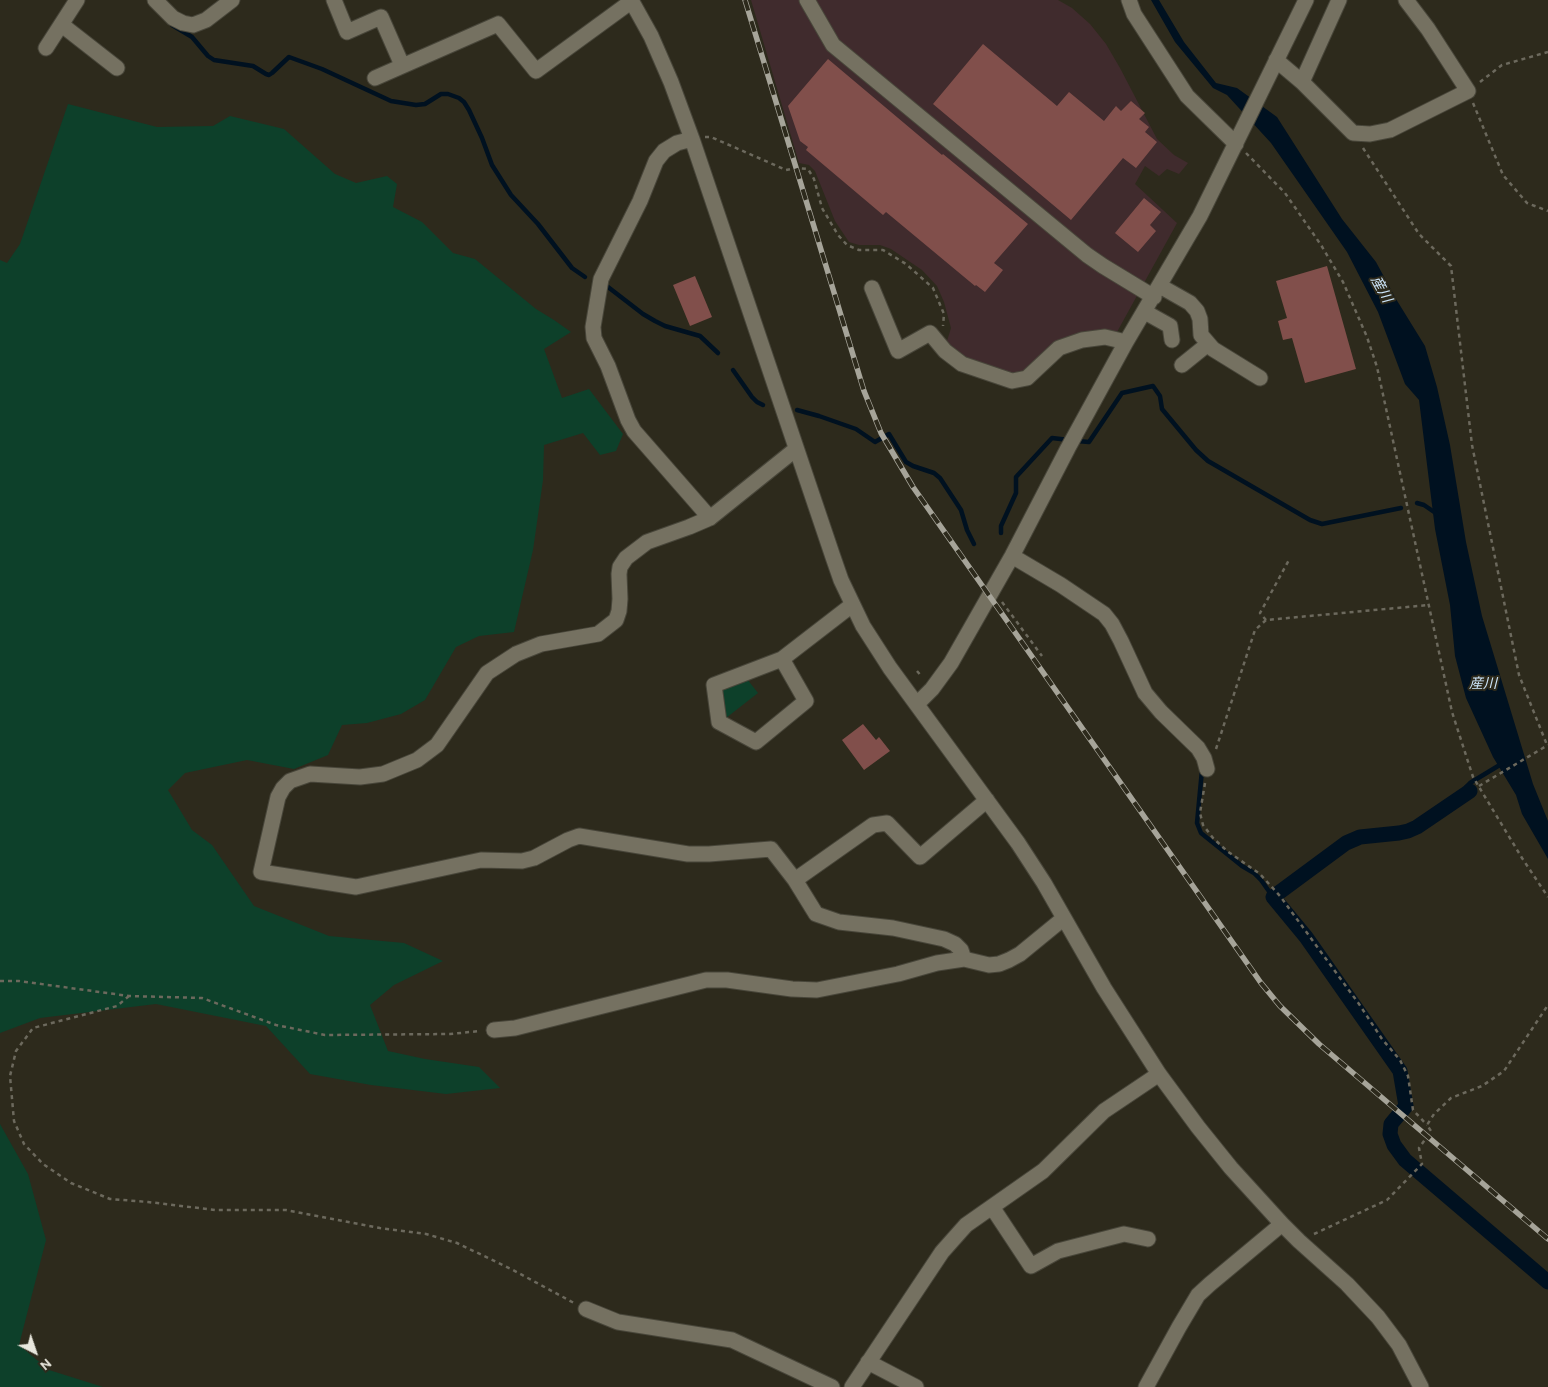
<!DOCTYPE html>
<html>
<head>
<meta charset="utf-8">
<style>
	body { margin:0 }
	#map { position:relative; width:1548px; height:1387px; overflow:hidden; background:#2d2a1c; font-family:Overpass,sans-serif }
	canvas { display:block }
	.north { position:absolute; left:10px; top:1327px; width:50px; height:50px; -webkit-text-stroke:4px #2d2a1c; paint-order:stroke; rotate:139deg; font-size:14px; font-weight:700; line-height:20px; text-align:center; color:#e8e7dd }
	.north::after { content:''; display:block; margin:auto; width:18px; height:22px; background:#e8e7dd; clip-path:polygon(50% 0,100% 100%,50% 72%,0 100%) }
</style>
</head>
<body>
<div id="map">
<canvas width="1548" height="1387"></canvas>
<div class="north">N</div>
</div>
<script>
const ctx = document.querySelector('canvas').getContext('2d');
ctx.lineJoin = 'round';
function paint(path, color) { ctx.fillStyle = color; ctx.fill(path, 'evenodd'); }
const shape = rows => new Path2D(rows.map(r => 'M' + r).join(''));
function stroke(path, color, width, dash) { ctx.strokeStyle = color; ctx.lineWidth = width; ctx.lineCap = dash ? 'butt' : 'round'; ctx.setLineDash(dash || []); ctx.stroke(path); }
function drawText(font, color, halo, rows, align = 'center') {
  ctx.font = font + ' Overpass,"Noto Sans JP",sans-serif'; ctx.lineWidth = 4; ctx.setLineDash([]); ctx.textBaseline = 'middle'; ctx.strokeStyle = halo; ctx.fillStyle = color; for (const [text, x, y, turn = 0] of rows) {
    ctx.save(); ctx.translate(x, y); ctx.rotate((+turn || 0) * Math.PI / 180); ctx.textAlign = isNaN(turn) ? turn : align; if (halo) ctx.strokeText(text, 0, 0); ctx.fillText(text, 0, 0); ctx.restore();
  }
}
const industrial = shape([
	[751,0,1058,0,1072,8,1090,24,1106,44,1120,68,1157,139,1174,155,1188,163,1179,174,1167,169,1159,176,1145,166,1135,184,1177,223,1117,332,1034,366,1019,374,1009,373,972,363,952,347,947,341,951,328,944,302,937,286,922,270,891,249,880,245,859,245,849,242,835,221,815,171,809,165,799,163]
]);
const green = shape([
	[68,104,157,127,213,126,230,116,284,129,335,174,356,183,387,176,397,184,393,207,422,222,453,253,475,259,536,309,554,320,571,332,544,349,562,398,589,389,623,434,616,451,600,455,583,433,544,445,543,480,533,550,514,632,479,636,456,647,425,700,401,714,367,723,342,725,328,755,294,769,247,760,185,773,168,790,192,830,212,845,254,906,329,936,404,943,443,961,394,985,370,1005,388,1051,425,1059,479,1067,500,1088,446,1094,371,1085,310,1074,266,1026,156,1004,40,1018,0,1033,0,260,7,263,20,244],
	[747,679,758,693,726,718,719,694,725,685],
	[0,1124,28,1174,46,1240,19,1345,49,1370,103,1387,0,1387]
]);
const water = shape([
	[1151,0,1159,0,1184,42,1216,83,1237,88,1277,117,1342,219,1376,262,1396,299,1425,346,1437,387,1450,445,1466,542,1482,616,1533,784,1548,821,1548,859,1522,814,1516,795,1493,757,1466,698,1455,656,1450,605,1435,529,1419,400,1405,384,1378,312,1347,252,1271,143,1227,95,1213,88,1175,42]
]);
const stream = shape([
	[172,25,192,37,208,56,214,60,253,66,266,74,269,75,272,73,289,57,322,69,391,101,416,105,425,104,441,94,448,94,459,98,464,102,469,110,482,138,492,165,511,195,538,224,572,268,585,277],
	[608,287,643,314,655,321,665,326,700,336,718,353],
	[733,370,752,397,757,402,763,405],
	[797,410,819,416,856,429,875,442,889,434,906,462,913,466,934,473,940,478,961,510,967,530,974,544],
	[1077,441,1089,442,1122,393,1153,386,1160,396,1162,409,1196,450,1208,461,1310,520,1322,524,1401,508],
	[1417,503,1424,505,1437,514],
	[1001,533,1001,526,1016,493,1016,477,1052,438,1069,440],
	[1202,770,1197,823,1201,833,1242,866,1254,873,1261,880,1273,897],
	[1466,794,1466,787,1470,783,1503,763]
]);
const canal = shape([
	[1470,791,1417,827,1408,831,1399,833,1360,837,1346,843,1273,897,1306,937,1400,1071,1406,1106,1391,1124,1390,1134,1394,1145,1405,1160,1548,1282]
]);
const building = shape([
	[983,44,1057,106,1069,92,1104,121,1116,106,1121,111,1131,101,1145,113,1139,119,1149,127,1145,132,1157,142,1136,168,1123,158,1071,220,933,104],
	[828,59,942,155,943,154,1028,224,994,263,1003,270,985,292,976,285,975,286,886,212,883,215,806,150,808,147,800,141,788,106],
	[1144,198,1161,212,1150,225,1156,231,1138,252,1115,233],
	[1327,266,1356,369,1305,383,1292,338,1283,340,1278,321,1287,318,1276,281],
	[695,276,712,317,690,326,673,285],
	[863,724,876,740,879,737,890,751,864,770,842,740]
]);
const path = shape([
	[1480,82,1502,65,1548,52],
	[1473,103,1503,175,1527,203,1548,211],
	[705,137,711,137,786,170,797,168,808,169,814,179,822,208,838,235,847,245,859,250,883,250,906,264,933,288,944,314,943,326],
	[1363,148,1419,234,1451,266,1472,445,1519,675,1547,745],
	[1246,153,1285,193,1321,245,1343,282,1367,337,1377,367,1452,712,1473,777,1522,858,1548,897],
	[1002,602,1042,656],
	[1266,620,1260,613,1289,560],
	[917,671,922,677],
	[1216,749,1255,630,1266,620,1429,605],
	[1205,783,1200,813,1203,825,1213,838,1227,851,1260,874,1280,896,1359,1004,1382,1039,1400,1060,1408,1076,1413,1110,1427,1125],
	[1479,786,1548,745],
	[0,981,19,981,129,996,202,998,276,1025,325,1035,450,1034,480,1031],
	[129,996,117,1006,33,1028,16,1051,10,1076,14,1121,24,1144,43,1164,71,1183,110,1199,148,1202,215,1210,286,1210,380,1228,426,1234,457,1243,513,1270,574,1303],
	[1314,1234,1387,1200,1422,1164,1419,1148,1431,1131,1427,1125,1434,1114,1451,1098,1482,1086,1504,1071,1548,1005]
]);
const minor = shape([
	[155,0,173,18,183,23,193,25,206,20,232,0],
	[334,0,347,32,381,17,402,65],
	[631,0,651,36,671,82,692,139,833,557,841,580,863,626,890,668,1018,843,1044,883,1104,988,1159,1074,1198,1127,1231,1168,1282,1224,1299,1241,1347,1284,1378,1317,1399,1345,1421,1387],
	[807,0,833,45,1087,255,1103,266,1154,297],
	[1129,0,1134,14,1187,96,1236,144],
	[62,25,117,68],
	[46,48,77,0],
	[1276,60,1302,82,1353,133,1370,134,1390,130,1468,91,1428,29,1406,0],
	[375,78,498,24,536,71,632,1],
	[1302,82,1339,0],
	[692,139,677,143,664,151,656,161,640,201,601,279,593,327,594,338,608,366,628,420,634,431,710,518],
	[1160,286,1190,303,1197,311,1200,319,1201,335,1213,349,1260,378],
	[872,288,898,351,930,333,945,351,962,364,1012,381,1027,378,1059,348,1082,340,1105,337,1126,342],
	[1145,312,1170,326,1172,340],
	[1182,365,1208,344],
	[796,449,710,518,689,527,647,542,626,558,620,567,619,574,620,599,619,611,616,620,598,634,541,644,516,654,487,673,437,745,417,760,383,774,360,777,310,774,290,781,283,788,278,797,261,872,356,887,481,860,522,861,534,858,568,840,579,836,688,854,709,854,771,849,795,880,816,914,839,922,893,928,944,939,955,944,961,950,964,959],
	[1012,556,1061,585,1104,614,1112,624,1121,641,1145,693,1161,712,1198,748,1204,758,1207,769],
	[782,659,806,701,756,742,719,722,714,685,782,659,852,605],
	[917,704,932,689,951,663,1012,556,1068,448,1126,342,1200,216,1306,0],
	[795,880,873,825,887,823,920,857,987,800],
	[494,1030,515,1028,706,980,727,980,792,989,817,990,898,974,937,963,964,959,989,965,999,964,1009,960,1020,954,1064,918],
	[992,1207,1031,1266,1058,1251,1124,1234,1148,1239],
	[586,1309,618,1322,732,1340,832,1387],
	[868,1362,916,1387],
	[852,1387,942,1252,966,1225,1043,1171,1104,1111,1159,1074],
	[1146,1387,1179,1327,1198,1295,1210,1284,1282,1224]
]);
const rail = shape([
	[745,0,864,391,881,433,913,487,1261,983,1280,1006,1319,1044,1548,1239]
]);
const waterNames = [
	["産川",1380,290,61],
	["産川",1483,685]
];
paint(industrial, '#402b2d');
paint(green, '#0d402a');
paint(water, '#001120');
stroke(stream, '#001120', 4.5);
stroke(canal, '#001120', 15);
paint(building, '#814f4b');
stroke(minor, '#48463a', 17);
stroke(path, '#6c695d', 2.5, [4, 4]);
stroke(minor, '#757161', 15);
stroke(rail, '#a6a499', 5.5);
stroke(rail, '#2d2a1c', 4, [11]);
drawText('italic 14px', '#cfe8fd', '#2d2a1c', waterNames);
</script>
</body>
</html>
